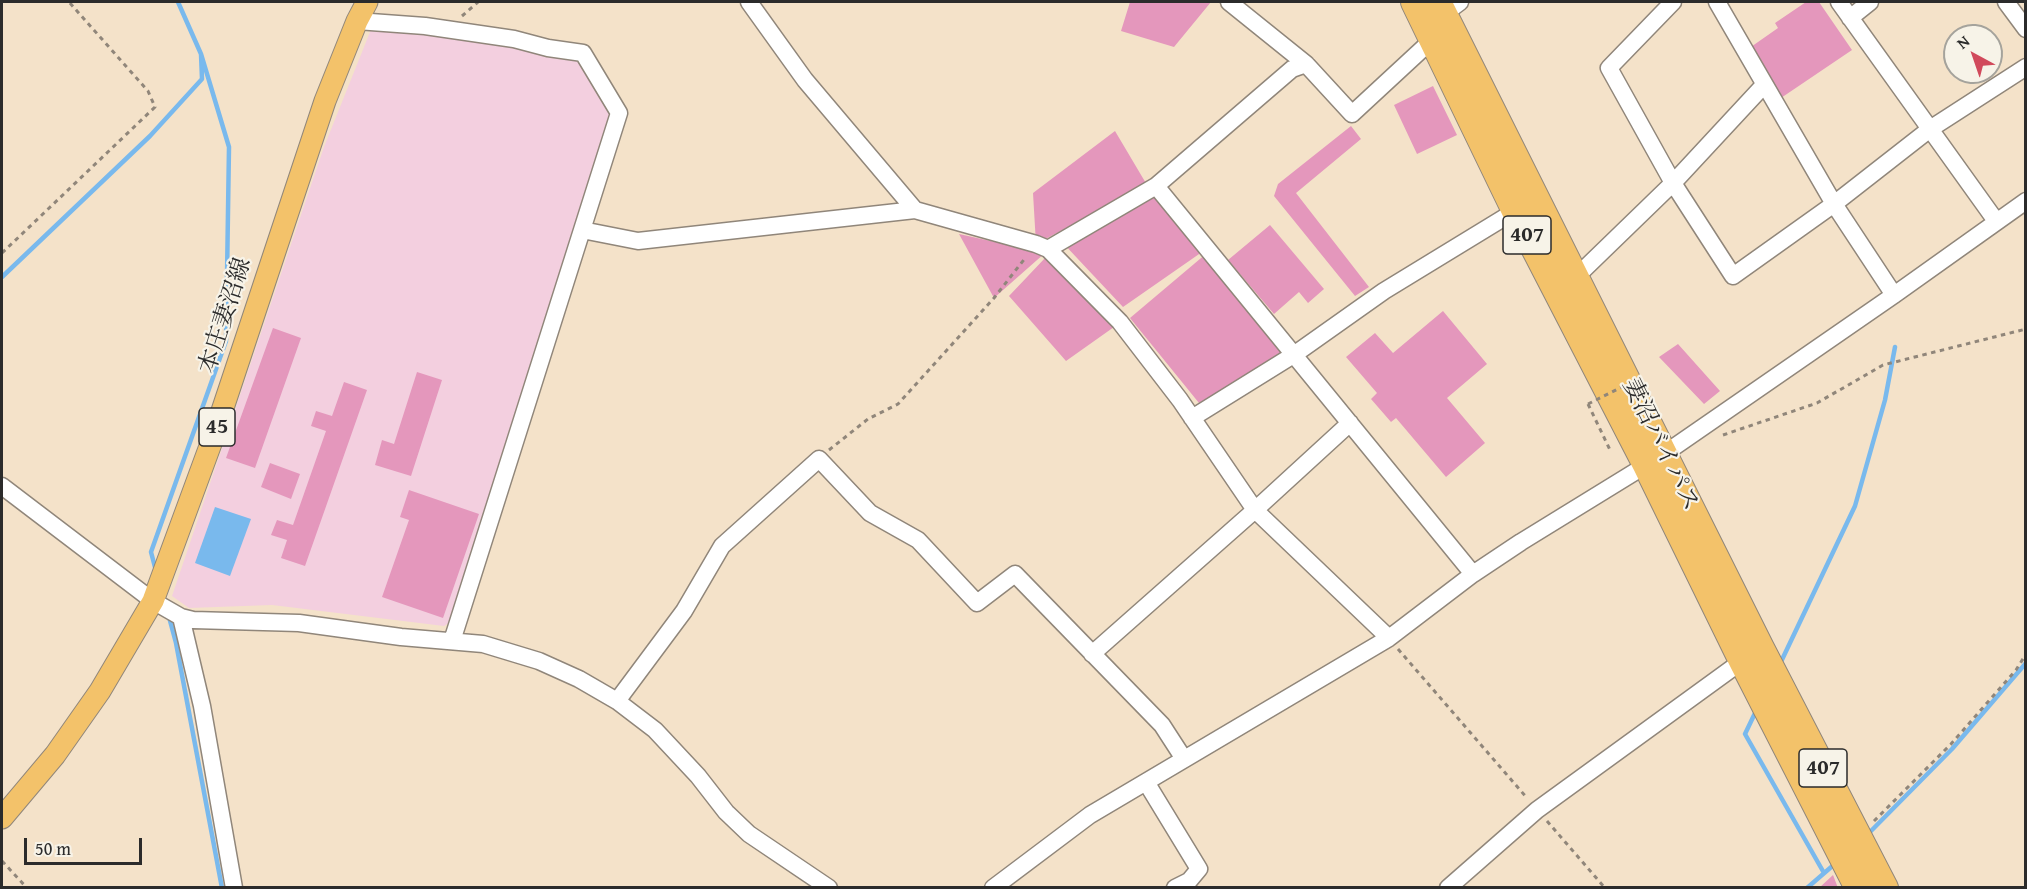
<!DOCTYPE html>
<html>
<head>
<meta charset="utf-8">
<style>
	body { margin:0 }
	#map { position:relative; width:2027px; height:889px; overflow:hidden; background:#f4e2c9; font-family:"Gentium Book Plus",serif }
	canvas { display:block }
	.frame { position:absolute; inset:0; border:3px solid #2b2b2b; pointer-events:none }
	.north { position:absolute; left:1943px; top:24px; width:60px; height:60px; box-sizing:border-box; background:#f7f3e8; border:2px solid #a5a39c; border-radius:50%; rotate:320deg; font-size:16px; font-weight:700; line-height:24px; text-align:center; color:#2b2b2b }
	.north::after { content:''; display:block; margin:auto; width:21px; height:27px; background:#d1495b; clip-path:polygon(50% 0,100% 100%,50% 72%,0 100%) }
	.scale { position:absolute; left:24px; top:838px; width:118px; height:27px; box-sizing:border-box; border:3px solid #2b2b2b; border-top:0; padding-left:8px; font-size:18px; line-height:21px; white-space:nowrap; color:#2b2b2b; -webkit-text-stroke:4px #f7f3e8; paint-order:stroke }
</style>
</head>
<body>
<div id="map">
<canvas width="2027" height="889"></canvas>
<div class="frame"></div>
<div class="north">N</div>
<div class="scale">50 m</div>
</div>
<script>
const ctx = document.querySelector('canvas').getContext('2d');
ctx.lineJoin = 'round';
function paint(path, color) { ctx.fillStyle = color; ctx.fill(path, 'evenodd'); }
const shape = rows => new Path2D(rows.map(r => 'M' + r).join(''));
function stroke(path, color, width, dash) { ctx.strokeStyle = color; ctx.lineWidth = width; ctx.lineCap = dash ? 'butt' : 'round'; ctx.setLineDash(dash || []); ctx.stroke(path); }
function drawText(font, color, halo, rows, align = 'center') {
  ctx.font = font + ' "Gentium Book Plus","Noto Serif JP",serif'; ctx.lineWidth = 4.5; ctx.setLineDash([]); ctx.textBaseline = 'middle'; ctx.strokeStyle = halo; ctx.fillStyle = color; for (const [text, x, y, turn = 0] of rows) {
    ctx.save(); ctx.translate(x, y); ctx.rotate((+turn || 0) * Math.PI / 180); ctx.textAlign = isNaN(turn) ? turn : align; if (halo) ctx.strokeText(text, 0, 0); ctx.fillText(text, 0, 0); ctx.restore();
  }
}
const built = shape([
	[372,27,498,43,576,59,611,113,455,619,444,626,272,605,189,608,172,596,324,147]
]);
const water = shape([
	[215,507,251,519,230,576,195,563]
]);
const stream = shape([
	[2,277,150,136,202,79,201,54,178,2],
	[156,571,151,552,226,341,229,147,201,54],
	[169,617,176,643,222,888],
	[1779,666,1855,506,1885,400,1895,347],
	[1756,711,1745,734,1824,873],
	[1868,834,1952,749,2026,663],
	[1807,888,1837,862]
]);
const building = shape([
	[1130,2,1211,2,1174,47,1121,31],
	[1806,2,1819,2,1852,50,1778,100,1748,49,1778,28,1775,23],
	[1433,86,1457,135,1417,154,1394,105],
	[1351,126,1361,139,1296,193,1369,287,1355,296,1274,196,1278,184],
	[1115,131,1147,185,1036,244,1033,193],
	[1155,192,1202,252,1123,307,1062,242],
	[1270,225,1324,289,1308,303,1299,292,1274,314,1228,260],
	[959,234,1045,253,994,298],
	[1207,253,1285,357,1199,403,1130,318],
	[1046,257,1114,327,1066,361,1009,296],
	[1443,311,1487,364,1447,398,1485,443,1446,477,1396,418,1391,422,1371,399,1377,393,1346,357,1375,333,1393,353],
	[273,328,301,338,255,468,226,458],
	[1678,344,1720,391,1704,404,1659,357],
	[417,372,442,380,411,476,375,465,382,440,394,444],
	[344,382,367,390,305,566,281,558,287,540,271,535,277,520,293,525,326,431,311,426,316,411,332,416],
	[270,463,300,474,291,499,261,487],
	[409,490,479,514,443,618,382,597,409,520,400,517],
	[1833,875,1838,888,1819,888]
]);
const path = shape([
	[462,16,478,2],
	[2,253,155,107,148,91,69,2],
	[1588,404,1611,452],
	[1723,435,1817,403,1883,365,2026,329],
	[829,450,868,419,898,404,994,298,1026,257],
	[1398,649,1527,798],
	[1547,821,1605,888],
	[1874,821,1951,744,2016,670,2026,654],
	[2,861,27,888]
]);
const minor = shape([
	[749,2,805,80,915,210],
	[1229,2,1306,64,1352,114,1432,40],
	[1673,2,1609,68,1673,183,1733,276,1834,204,1930,129,2026,67],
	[1717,2,1834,204,1894,295],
	[1839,2,1996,221],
	[2006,2,2026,29],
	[1444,14,1460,2],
	[1850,18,1870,2],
	[357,21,425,26,514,39,548,48,583,53,619,113,452,641],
	[1156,186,1473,574],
	[582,230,638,241,915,210,1036,244,1048,249,1120,322,1180,400,1255,510,1389,638],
	[1048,249,1156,186,1292,69,1306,64],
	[1576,277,1673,183,1764,85],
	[1192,418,1295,354,1384,291,1515,211],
	[2,486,153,601,181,617,193,620,299,623,401,637,483,644,539,661,579,679,617,701,655,730,698,776,726,812,749,834,829,888],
	[181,617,202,706,234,888],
	[1092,654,1255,510,1350,423],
	[617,701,684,611,722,546,819,459,870,513,918,540,977,603,1015,574,1162,725,1184,759],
	[1146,782,1199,869,1189,881,1175,888],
	[993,888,1090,815,1389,638,1473,574,1521,542,1664,454,1894,295,2026,201],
	[1448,888,1537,810,1749,656]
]);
const major = shape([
	[2,818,55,755,100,691,153,601,213,438,325,101,357,21,367,2]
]);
const highway = shape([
	[1414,2,1515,211,1646,465,1742,661,1858,888],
	[1438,2,1761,648,1885,888]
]);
const pathBridge = shape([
	[1588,404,1644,376]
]);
const shields = [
	[1527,235,48],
	[217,427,36],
	[1823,768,48]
];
const shieldNames = [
	["407",1527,235],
	["45",217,427],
	["407",1823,768]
];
const streetNames = [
	["本庄妻沼線",226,316,-72],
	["妻沼バイパス",1660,445,64]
];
paint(built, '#f3cfdf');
paint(water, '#79b9ed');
stroke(stream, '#79b9ed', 4.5);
paint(building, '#e497bc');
stroke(minor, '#90867a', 19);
stroke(major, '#90867a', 23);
stroke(highway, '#90867a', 28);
stroke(path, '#90867a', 3, [4.5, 4.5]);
stroke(minor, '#fff', 16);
stroke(major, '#f3c26a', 21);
stroke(highway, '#f3c26a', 26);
stroke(pathBridge, '#90867a', 3, [4.5, 4.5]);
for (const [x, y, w] of shields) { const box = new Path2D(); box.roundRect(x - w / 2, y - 19, w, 38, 4.5); ctx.fillStyle = '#f7f3e8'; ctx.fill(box); stroke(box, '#2b2b2b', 1.5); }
drawText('bold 22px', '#2b2b2b', null, shieldNames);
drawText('24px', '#2b2b2b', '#f7f3e8', streetNames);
</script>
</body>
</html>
